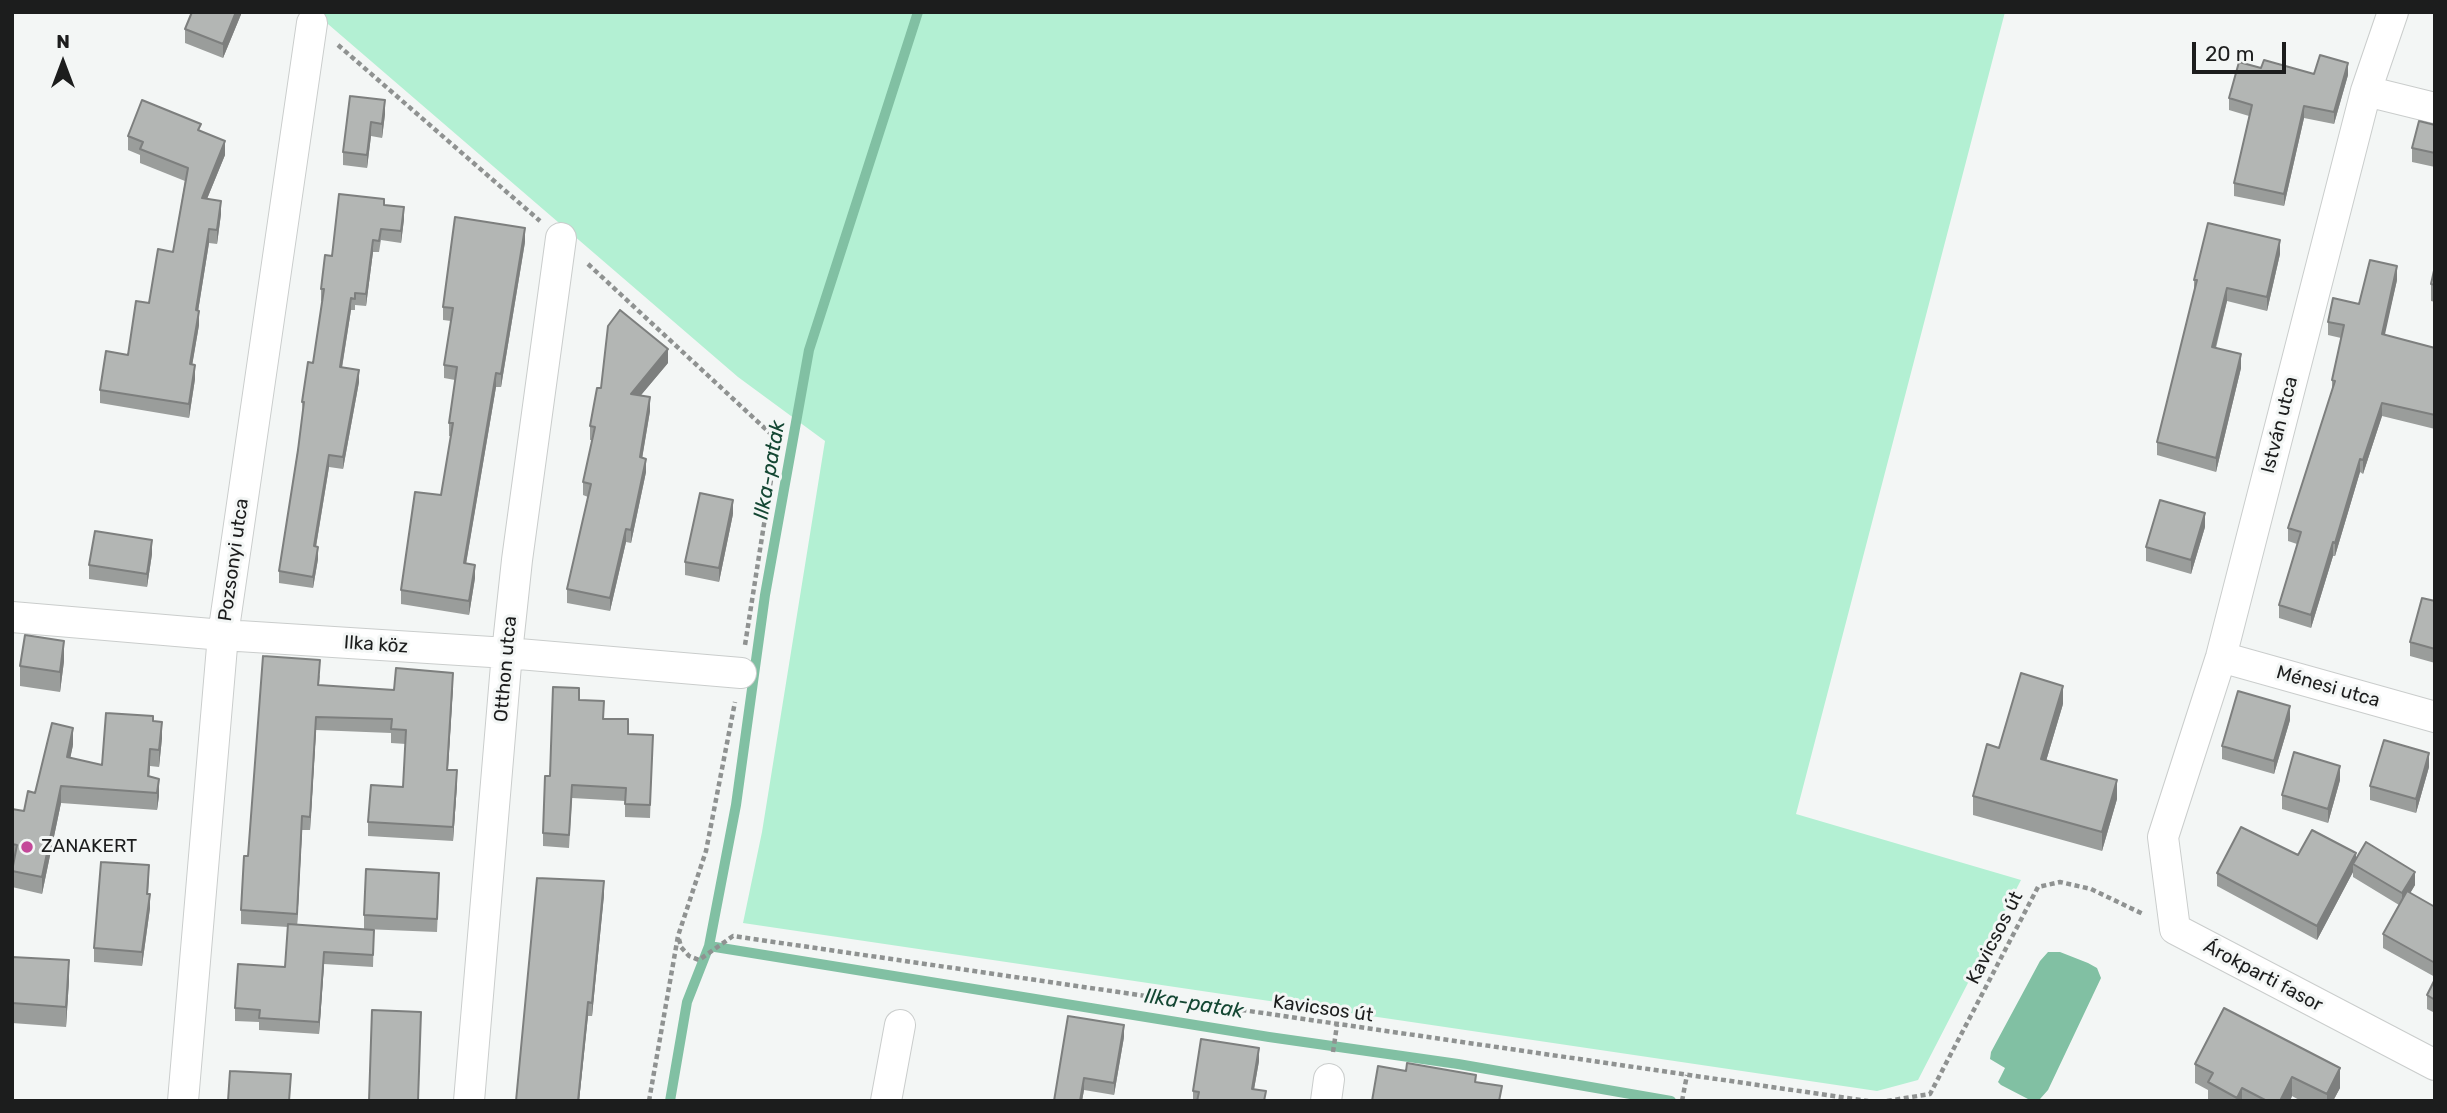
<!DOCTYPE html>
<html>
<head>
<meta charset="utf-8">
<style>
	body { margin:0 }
	#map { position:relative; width:2447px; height:1113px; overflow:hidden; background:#f3f6f5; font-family:Rubik,sans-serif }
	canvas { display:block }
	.frame { position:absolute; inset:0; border:14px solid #1c1d1d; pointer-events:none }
	.north { position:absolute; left:28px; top:28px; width:70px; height:70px; -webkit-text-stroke:5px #f3f6f5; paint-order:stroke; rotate:0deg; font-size:19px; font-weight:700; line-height:28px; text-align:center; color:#1c1d1d }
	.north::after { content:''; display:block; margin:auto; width:24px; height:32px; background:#1c1d1d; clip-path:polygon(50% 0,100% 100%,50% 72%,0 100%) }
	.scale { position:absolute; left:2192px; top:42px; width:94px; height:32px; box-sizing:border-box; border:4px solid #1c1d1d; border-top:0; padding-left:9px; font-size:21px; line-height:24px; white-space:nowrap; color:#1c1d1d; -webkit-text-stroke:5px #f3f6f5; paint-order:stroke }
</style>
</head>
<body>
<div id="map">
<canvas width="2447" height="1113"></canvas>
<div class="frame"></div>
<div class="north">N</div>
<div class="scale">20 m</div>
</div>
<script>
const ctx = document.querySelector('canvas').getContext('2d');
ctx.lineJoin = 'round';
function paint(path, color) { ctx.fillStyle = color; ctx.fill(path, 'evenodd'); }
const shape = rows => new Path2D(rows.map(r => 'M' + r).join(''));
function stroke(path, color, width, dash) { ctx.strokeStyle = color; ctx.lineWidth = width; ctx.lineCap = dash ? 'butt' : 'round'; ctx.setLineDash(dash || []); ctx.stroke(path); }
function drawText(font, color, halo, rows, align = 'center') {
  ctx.font = font + ' Rubik,sans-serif'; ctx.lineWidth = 6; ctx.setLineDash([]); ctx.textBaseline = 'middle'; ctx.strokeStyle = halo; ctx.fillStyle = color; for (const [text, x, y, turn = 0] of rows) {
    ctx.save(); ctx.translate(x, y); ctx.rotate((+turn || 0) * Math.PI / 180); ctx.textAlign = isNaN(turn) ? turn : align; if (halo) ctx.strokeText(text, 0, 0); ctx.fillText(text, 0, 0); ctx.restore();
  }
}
const green = shape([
	[314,12,2005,12,1796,814,2021,880,1918,1080,1877,1091,743,923,762,832,825,441,738,377]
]);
const water = shape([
	[2048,952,2060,952,2088,963,2097,968,2101,978,2048,1090,2040,1099,2028,1099,2001,1085,1998,1082,2005,1068,1990,1059,1991,1052,2040,961]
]);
const stream = shape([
	[709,946,1269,1037,1458,1064,1671,1101],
	[670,1101,687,1002,709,946,736,805,765,595,809,350,918,12]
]);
const path = shape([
	[338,45,540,221],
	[588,264,772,435,776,448,745,645],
	[679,939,681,947,689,956,699,960,733,936,1868,1101],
	[1333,1052,1337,1025],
	[649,1101,678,936,706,851,735,702],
	[1682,1101,1687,1075],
	[1887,1101,1930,1094,2038,887,2060,882,2091,889,2143,914]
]);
const minor = shape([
	[2393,12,2366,91,2221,657,2163,837,2175,929,2435,1065],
	[2366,91,2435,108],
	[12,617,223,635,507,653,741,673],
	[2221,657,2435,717],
	[183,1101,223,635,312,23],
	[469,1101,507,653,517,560,561,238],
	[886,1101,900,1025],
	[1326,1101,1329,1079]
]);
const wall = shape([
	[192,12,242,12,223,58,185,43,185,29],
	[2314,74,2348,75,2334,124,2304,118,2284,206,2234,196,2234,183,2249,116,2229,110,2229,98],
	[350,96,385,114,382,138,371,136,367,168,343,165,343,152],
	[2435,125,2435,167,2412,162,2412,148],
	[201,131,225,155,207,199,221,214,217,244,209,243,198,311,199,325,192,365,195,379,189,418,100,403,100,390,128,355,149,303,173,252,185,181,140,163,140,155,128,150,128,136],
	[384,205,404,219,401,243,381,240,379,252,373,252,366,306,355,305,355,310,351,310,342,368,359,382,343,469,329,467,316,547,318,559,313,588,279,583,279,571,303,414,302,402,313,363,322,301,321,301,321,289,332,256],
	[525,242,501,387,496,387,466,563,475,578,469,615,401,604,401,590,441,495,451,436,449,436,449,423,455,380,444,378,444,365,451,321,443,320,443,307],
	[2280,254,2267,311,2227,301,2216,348,2241,368,2216,472,2157,455,2157,442,2194,293,2194,280],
	[2435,266,2435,302,2431,301,2431,284],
	[2397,280,2384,335,2435,348,2435,429,2382,416,2363,474,2360,472,2335,556,2333,556,2311,628,2279,618,2279,605,2297,544,2288,541,2288,528,2332,392,2332,380,2341,338,2328,335,2328,322,2359,304],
	[668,363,641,395,650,411,642,458,646,472,631,543,626,542,610,611,567,603,567,589,588,497,583,495,583,482,592,440,590,440,590,426,601,388],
	[733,514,719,582,685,575,685,562],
	[2205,527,2191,574,2146,561,2146,547],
	[152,554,147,587,89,579,89,565],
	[2435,601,2435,663,2410,656,2410,642],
	[64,661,60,692,20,686,20,666],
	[320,674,319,685,394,690,453,686,448,770,457,784,453,841,368,836,368,822,403,787,406,744,391,743,391,733,316,730,310,830,302,830,297,925,374,930,373,967,324,964,319,1034,259,1030,259,1022,235,1021,235,1008,285,967,288,927,241,924,241,910,248,856],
	[579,700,604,719,628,734,653,735,650,818,625,817,625,801,572,798,569,848,543,846,543,833,550,776],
	[2063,704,2046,761,2117,799,2102,851,1973,815,1973,796,1999,748],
	[2290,720,2274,774,2222,759,2222,746],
	[153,721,162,738,159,767,150,766,149,777,159,796,157,810,61,803,42,894,12,887,12,868,14,861,12,861,12,809,24,811,35,793,73,745,70,758,102,765],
	[2429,767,2416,813,2370,800,2370,786],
	[2340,780,2328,823,2282,809,2282,795],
	[2298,855,2356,859,2415,885,2410,893,2435,907,2435,977,2383,948,2383,934,2399,905,2353,877,2353,872,2317,940,2217,886,2217,873],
	[149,879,148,894,150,908,142,966,94,962,94,948],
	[439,887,437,932,364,929,364,915],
	[604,895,592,1016,588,1016,579,1101,516,1101],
	[12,957,69,980,66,1027,12,1023],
	[2435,979,2435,1013,2427,1009,2427,995],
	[2224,1008,2340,1088,2333,1101,2301,1101,2292,1096,2290,1101,2208,1101,2208,1090,2195,1083,2195,1064],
	[1124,1037,1114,1095,1084,1090,1082,1101,1054,1101],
	[1259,1061,1254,1089,1266,1101,1193,1101,1193,1091]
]);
const shadedWall = shape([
	[236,12,242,12,223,58,223,44],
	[2348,63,2348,75,2334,124,2334,112],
	[385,100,385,114,382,138,382,124],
	[2304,106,2304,118,2284,206,2284,194],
	[371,122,371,136,367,168,367,155],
	[225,141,225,155,202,211,202,198],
	[221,201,221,214,217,244,217,230],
	[404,207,404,219,401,243,401,231],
	[525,228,525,242,501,387,501,374],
	[209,229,209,243,196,324,196,310],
	[373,240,373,252,366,306,366,294],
	[2280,240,2280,254,2267,311,2267,297],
	[2397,266,2397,280,2382,348,2382,334],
	[2227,288,2227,301,2212,361,2212,347],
	[351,298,351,310,340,379,340,367],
	[199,311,199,325,190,378,190,364],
	[668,349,668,363,631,407,631,394],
	[2241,354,2241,368,2216,472,2216,458],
	[195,365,195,379,189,418,189,404],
	[359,370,359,382,343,469,343,457],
	[496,373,496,387,464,576,464,563],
	[650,397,650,411,640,471,640,457],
	[2382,403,2382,416,2363,474,2363,460],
	[329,455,329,467,314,558,314,546],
	[646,459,646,472,631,543,631,530],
	[2360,459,2360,472,2335,556,2335,543],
	[733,500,733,514,719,582,719,568],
	[2205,513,2205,527,2191,574,2191,560],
	[626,529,626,542,610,611,610,598],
	[152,540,152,554,147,587,147,574],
	[2333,542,2333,556,2311,628,2311,615],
	[318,547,318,559,313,588,313,577],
	[475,565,475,578,469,615,469,601],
	[64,641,64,661,60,692,60,672],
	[453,673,453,686,447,783,447,770],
	[2063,686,2063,704,2041,778,2041,759],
	[2290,706,2290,720,2274,774,2274,761],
	[316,717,316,730,310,830,310,817],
	[162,722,162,738,159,767,159,750],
	[73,728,73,745,67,774,67,757],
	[150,749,150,766,148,793,148,776],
	[2429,753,2429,767,2416,813,2416,799],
	[2340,766,2340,780,2328,823,2328,809],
	[457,770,457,784,453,841,453,827],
	[159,779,159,796,157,810,157,793],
	[2117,780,2117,799,2102,851,2102,832],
	[61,786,61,803,42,894,42,877],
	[302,816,302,830,297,927,297,914],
	[2356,853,2356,865,2353,864,2353,872,2317,940,2317,926],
	[2415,872,2415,885,2402,907,2402,893],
	[604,881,604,895,592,1016,592,1003],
	[150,894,150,908,142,966,142,952],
	[324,952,324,964,319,1034,319,1022],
	[69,960,69,980,66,1027,66,1007],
	[588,1002,588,1016,579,1101,578,1101],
	[1124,1025,1124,1037,1114,1095,1114,1083],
	[1259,1048,1259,1061,1252,1101,1252,1089],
	[2340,1068,2340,1088,2333,1101,2327,1101,2327,1094],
	[2292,1077,2292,1096,2290,1101,2280,1101],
	[1084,1078,1084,1090,1082,1101,1080,1101],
	[2242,1088,2242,1101,2237,1101,2237,1098]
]);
const building = shape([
	[192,12,236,12,223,44,185,29,192,12],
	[2320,55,2348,63,2334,112,2304,106,2284,194,2234,183,2252,105,2229,98,2239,62,2261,68,2264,60,2314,74,2320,55],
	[350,96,385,100,382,124,371,122,367,155,343,152,350,96],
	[142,100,201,124,198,130,225,141,202,198,221,201,217,230,209,229,196,310,199,311,190,364,195,365,189,404,100,390,106,351,128,355,136,301,149,303,158,249,173,252,188,168,140,149,143,142,128,136,142,100],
	[2419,121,2435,125,2435,153,2412,148,2419,121],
	[339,194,384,199,384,205,404,207,401,231,381,229,379,241,373,240,366,294,355,293,355,299,351,298,340,367,359,370,343,457,329,455,314,546,318,547,313,577,279,571,298,450,304,402,302,402,308,362,313,363,324,289,321,289,325,255,332,256,339,194],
	[455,217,525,228,501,374,496,373,464,563,475,565,469,601,401,590,415,492,441,495,453,423,449,423,457,367,444,365,453,308,443,307,455,217],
	[2208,223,2280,240,2267,297,2227,288,2212,347,2241,354,2216,458,2157,442,2197,280,2194,280,2208,223],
	[2370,260,2397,266,2382,334,2435,348,2435,415,2382,403,2363,460,2360,459,2335,543,2333,542,2311,615,2279,605,2301,532,2288,528,2335,381,2332,380,2344,325,2328,322,2333,298,2359,304,2370,260],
	[2435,266,2435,285,2431,284,2435,266],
	[620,310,668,349,631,394,650,397,640,457,646,459,631,530,626,529,610,598,567,589,591,484,583,482,595,427,590,426,597,388,601,388,608,326,620,310],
	[700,493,733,500,719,568,685,562,700,493],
	[2160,500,2205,513,2191,560,2146,547,2160,500],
	[95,531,152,540,147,574,89,565,95,531],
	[2422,598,2435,601,2435,649,2410,642,2422,598],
	[25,635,64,641,60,672,20,666,25,635],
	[263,656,320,660,318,685,394,690,396,668,453,673,447,770,457,770,453,827,368,822,371,785,403,787,406,730,391,729,392,719,316,717,310,817,302,816,297,914,241,910,244,856,248,856,263,656],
	[2021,673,2063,686,2041,759,2117,780,2102,832,1973,796,1987,744,1999,748,2021,673],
	[553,687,579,688,579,700,604,701,603,719,628,719,628,734,653,735,650,805,625,804,626,788,572,785,569,835,543,833,545,776,550,776,553,687],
	[2238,691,2290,706,2274,761,2222,746,2238,691],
	[106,713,153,716,153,721,162,722,159,750,150,749,148,776,159,779,157,793,61,786,42,877,12,871,17,845,12,844,12,809,24,811,28,791,35,793,52,723,73,728,67,757,102,765,106,713],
	[2384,740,2429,753,2416,799,2370,786,2384,740],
	[2294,752,2340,766,2328,809,2282,795,2294,752],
	[2241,827,2298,855,2312,830,2356,853,2317,926,2217,873,2241,827],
	[2366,842,2415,872,2402,893,2353,864,2366,842],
	[101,862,149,865,147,894,150,894,142,952,94,948,101,862],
	[366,869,439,873,437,919,364,915,366,869],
	[537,878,604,881,592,1003,588,1002,578,1101,516,1101,537,878],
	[2407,891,2435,907,2435,963,2383,934,2407,891],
	[288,924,374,930,373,955,324,952,319,1022,259,1018,260,1010,235,1008,238,964,285,967,288,924],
	[12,957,69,960,66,1007,12,1003,12,957],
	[2435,979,2435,1000,2427,995,2435,979],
	[2224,1008,2340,1068,2327,1094,2292,1077,2280,1101,2267,1101,2242,1088,2237,1098,2208,1082,2213,1073,2195,1064,2224,1008],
	[372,1010,421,1012,418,1101,369,1101,372,1010],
	[1068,1016,1124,1025,1114,1083,1084,1078,1080,1101,1054,1101,1068,1016],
	[1201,1039,1259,1048,1252,1089,1266,1091,1264,1101,1197,1101,1199,1092,1193,1091,1201,1039],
	[1407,1063,1476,1075,1475,1082,1502,1086,1499,1101,1372,1101,1378,1066,1406,1071,1407,1063],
	[230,1071,291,1074,289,1101,228,1101,230,1071]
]);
const markers = [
	[27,847,7,"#c44899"]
];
const streetNames = [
	["István utca",2280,425,-76],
	["Pozsonyi utca",234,560,-82],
	["Ilka köz",376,645,4],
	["Otthon utca",506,669,-85],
	["Ménesi utca",2328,687,16],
	["Kavicsos út",1995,938,-63],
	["Árokparti fasor",2263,976,28],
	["Kavicsos út",1323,1009,8]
];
const poiNames = [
	["ZANAKERT",41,847]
];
const waterNames = [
	["Ilka-patak",770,470,-80],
	["Ilka-patak",1194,1004,9]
];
paint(green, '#b3f0d3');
paint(water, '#81c0a3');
stroke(stream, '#81c0a3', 10);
stroke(minor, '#cacdcc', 32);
stroke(path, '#8f9291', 4.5, [5, 3.5]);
stroke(minor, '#fff', 30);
paint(wall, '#9a9d9b');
paint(shadedWall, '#7d7f7e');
paint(building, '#b3b6b4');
stroke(building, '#7d7f7e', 2);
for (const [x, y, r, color] of markers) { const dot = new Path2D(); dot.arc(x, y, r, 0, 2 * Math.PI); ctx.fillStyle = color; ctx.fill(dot); stroke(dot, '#f3f6f5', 2.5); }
drawText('19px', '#1c1d1d', '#f3f6f5', streetNames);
drawText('19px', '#1c1d1d', '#f3f6f5', poiNames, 'left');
drawText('italic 21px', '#144733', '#f3f6f5', waterNames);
</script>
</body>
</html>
